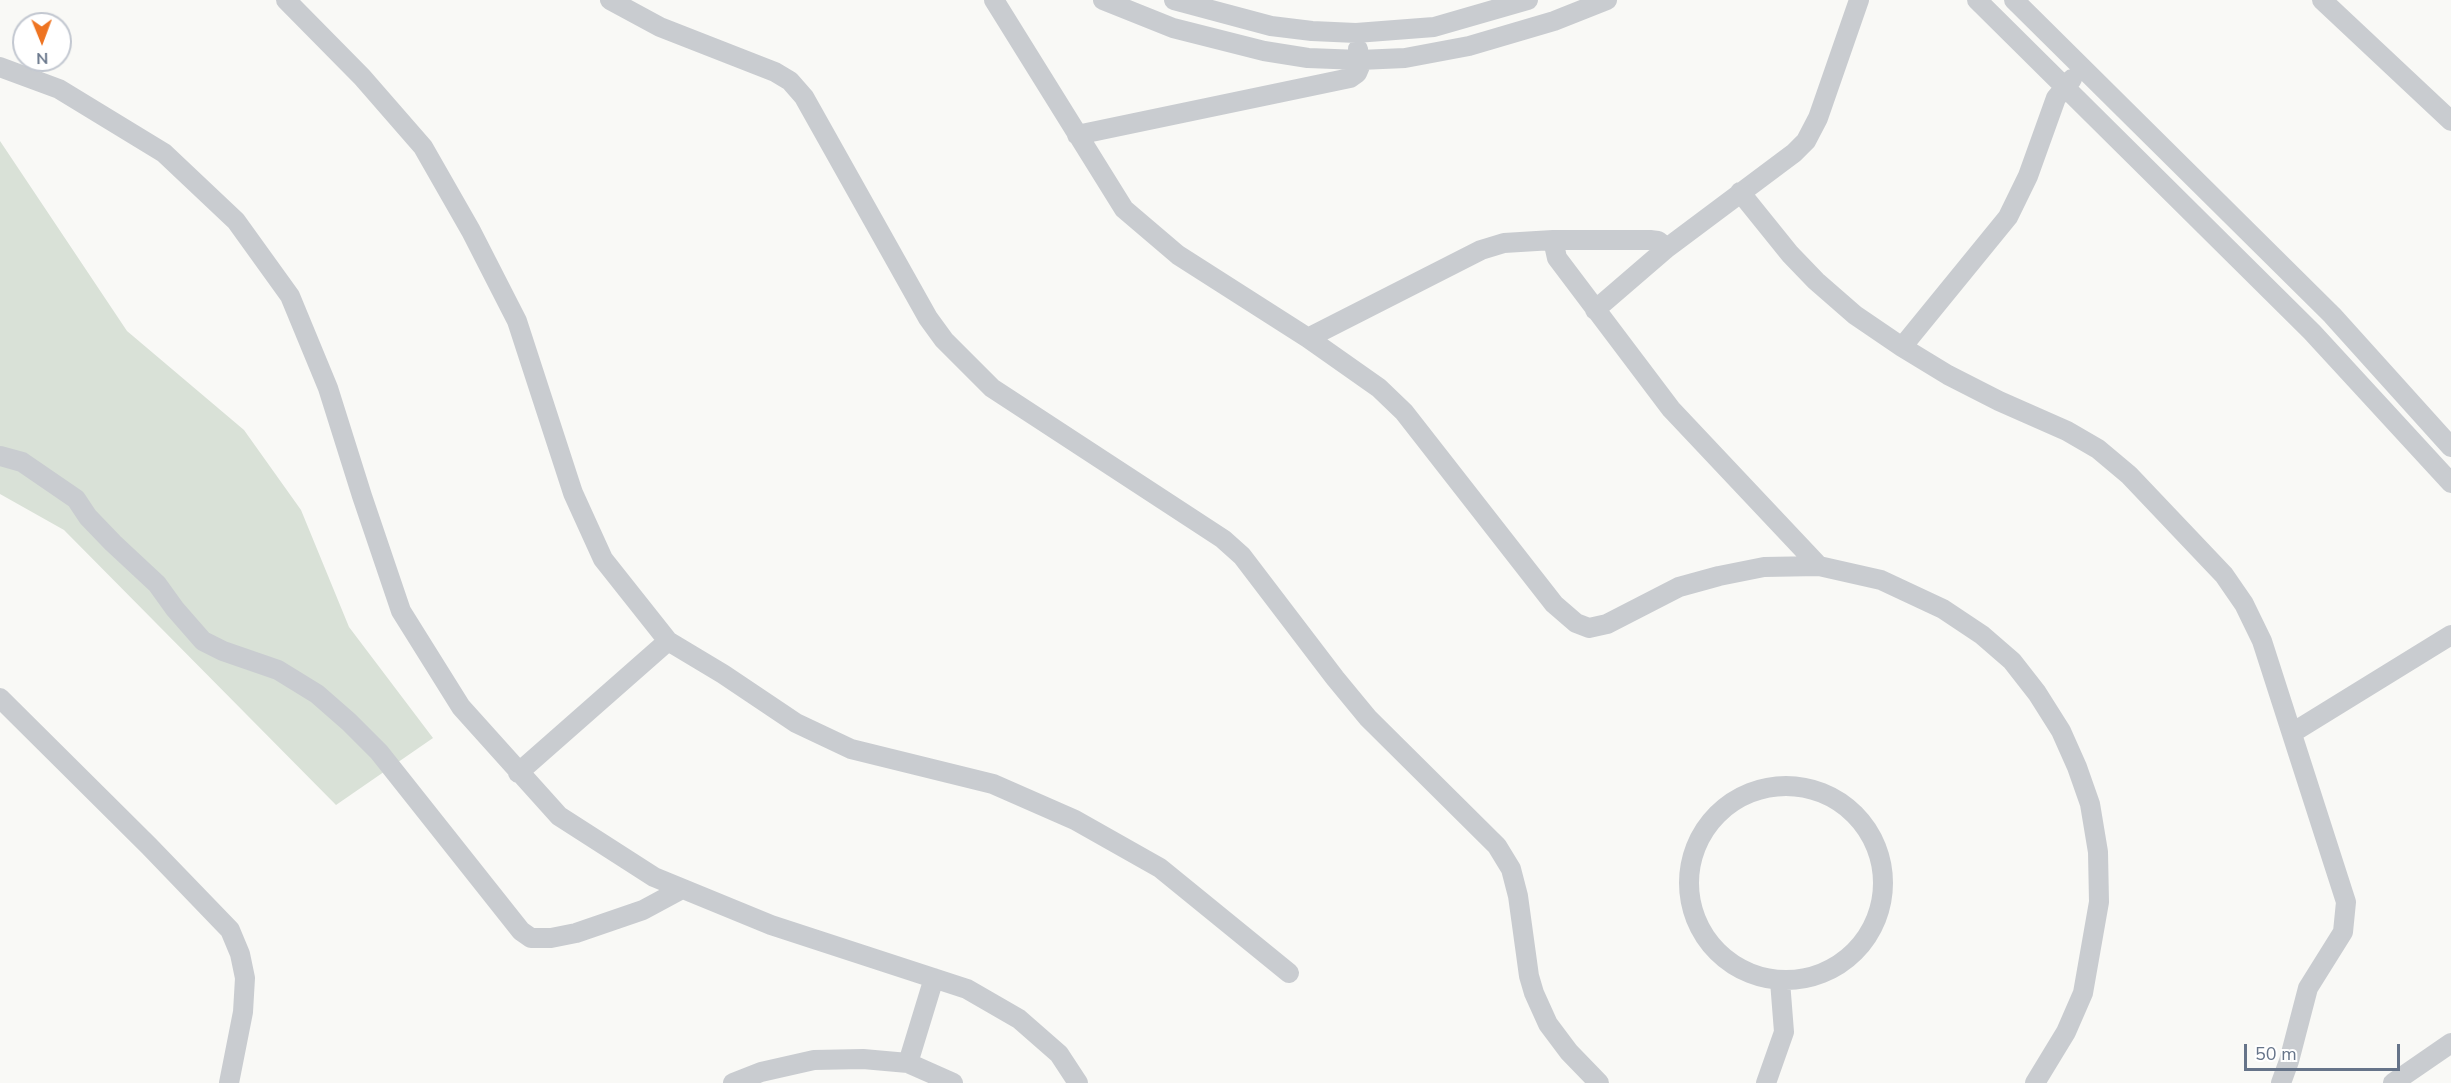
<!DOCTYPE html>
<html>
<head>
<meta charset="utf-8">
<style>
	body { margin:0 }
	#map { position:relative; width:2451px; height:1083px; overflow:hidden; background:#f9f9f6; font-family:"Nunito Sans",sans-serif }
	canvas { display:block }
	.north { position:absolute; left:12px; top:12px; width:60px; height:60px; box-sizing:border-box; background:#fff; border:2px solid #c2c7d0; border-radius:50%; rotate:179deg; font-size:16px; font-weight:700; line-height:24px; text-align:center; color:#667489 }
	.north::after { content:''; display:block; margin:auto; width:21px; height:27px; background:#ee7422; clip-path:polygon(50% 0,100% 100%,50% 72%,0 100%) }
	.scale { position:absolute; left:2244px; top:1044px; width:156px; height:27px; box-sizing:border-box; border:3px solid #667489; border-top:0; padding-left:8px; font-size:18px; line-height:21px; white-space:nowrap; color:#667489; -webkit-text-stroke:4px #fff; paint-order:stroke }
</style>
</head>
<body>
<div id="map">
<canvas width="2451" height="1083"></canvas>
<div class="north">N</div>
<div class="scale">50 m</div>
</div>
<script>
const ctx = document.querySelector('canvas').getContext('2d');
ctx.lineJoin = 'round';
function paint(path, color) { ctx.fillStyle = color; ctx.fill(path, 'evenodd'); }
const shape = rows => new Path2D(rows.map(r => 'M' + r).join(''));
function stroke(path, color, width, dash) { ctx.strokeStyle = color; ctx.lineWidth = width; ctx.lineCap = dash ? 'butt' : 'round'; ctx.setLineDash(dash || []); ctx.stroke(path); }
const green = shape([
	[0,141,127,331,244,430,301,510,349,627,433,738,336,805,64,530,0,494]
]);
const street = shape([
	[286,0,362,77,423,147,471,231,517,321,573,493,603,559,668,641,723,674,796,723,851,749,993,784,1075,820,1160,868,1289,973],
	[610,0,660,27,775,72,790,81,804,97,928,318,944,340,992,388,1223,539,1242,556,1335,678,1368,718,1497,846,1511,869,1518,896,1529,976,1534,993,1548,1024,1569,1052,1599,1083],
	[994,0,1124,209,1178,255,1308,338,1379,388,1404,412,1554,604,1576,623,1589,628,1607,624,1679,587,1719,576,1764,567,1819,566,1881,580,1943,609,1982,635,2012,661,2037,693,2061,731,2077,767,2090,804,2098,852,2099,902,2083,993,2066,1032,2035,1083],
	[1103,0,1173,28,1264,51,1308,58,1360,60,1405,58,1469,46,1554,21,1607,0],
	[1174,0,1271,26,1312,31,1356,33,1434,27,1528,0],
	[1977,0,2312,332,2451,483],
	[2014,0,2332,315,2451,447],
	[2322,0,2451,121],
	[0,67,59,89,164,153,236,221,290,296,328,388,362,496,401,611,461,707,559,816,654,877,771,925,967,989,1019,1019,1059,1054,1078,1083],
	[1077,135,1350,78,1357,73,1360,66,1358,49],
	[1740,192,1790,254,1816,281,1855,315,1902,347,1948,375,1999,401,2067,431,2098,449,2129,475,2224,575,2244,604,2262,641,2346,902,2343,932,2308,988,2289,1061,2281,1083],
	[1553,240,1557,258,1671,409,1819,566],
	[1595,310,1667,248,1794,153,1806,141,1818,118,1859,0],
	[1308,338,1481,250,1504,243,1553,240,1650,240,1658,241,1667,248],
	[1902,347,2008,217,2028,176,2056,98,2072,79],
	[0,456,22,462,76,499,88,517,113,543,157,584,175,609,203,641,223,651,278,670,317,694,349,722,379,752,521,931,531,938,551,938,576,933,643,910,682,889],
	[0,698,149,846,230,930,240,954,245,978,243,1012,229,1083],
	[2292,733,2451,635],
	[518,773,668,641],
	'1689 883a97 97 0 1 1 194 0a97 97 0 1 1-194 0Z',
	[908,1063,934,978],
	[733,1083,761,1072,814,1060,863,1059,908,1063,953,1083],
	[1766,1083,1784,1032,1780,981],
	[2393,1083,2451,1043]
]);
paint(green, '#d9e1d7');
stroke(street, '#c9ccd0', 20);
</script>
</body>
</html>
